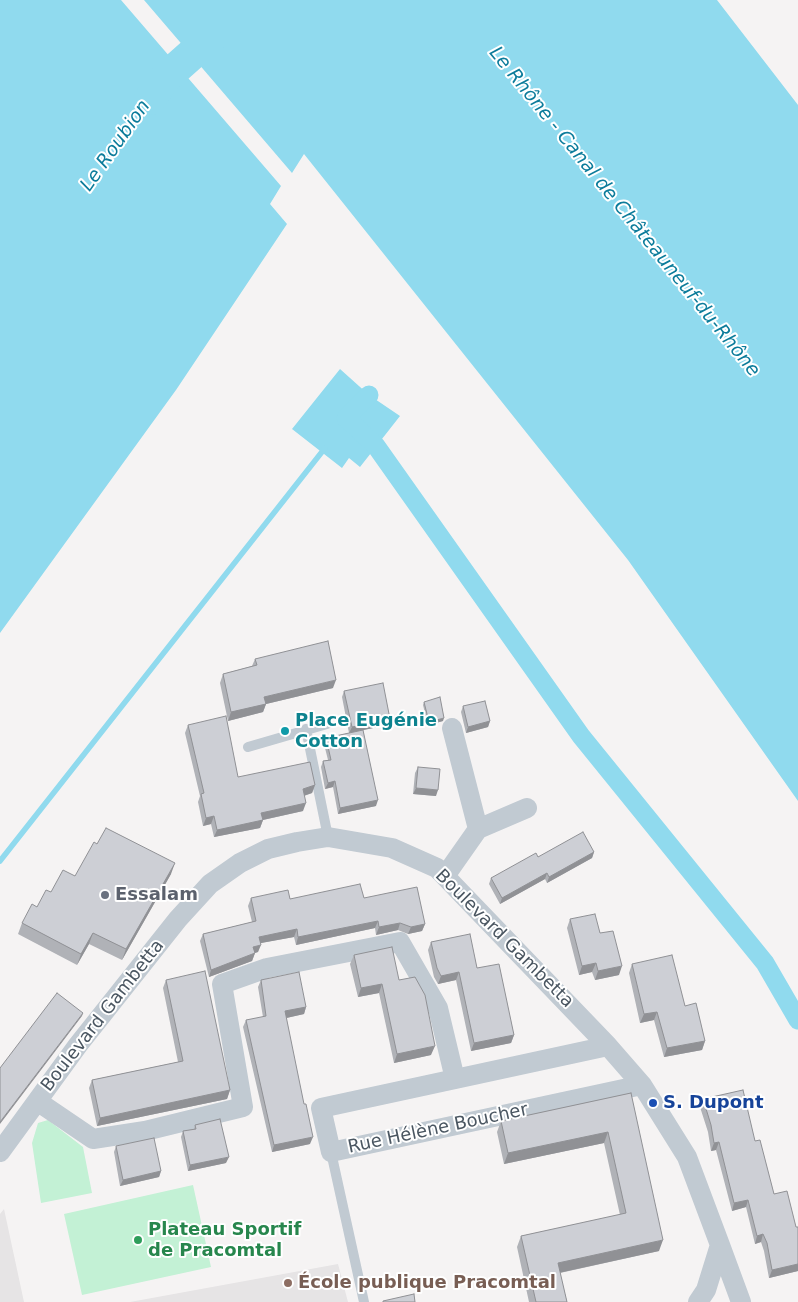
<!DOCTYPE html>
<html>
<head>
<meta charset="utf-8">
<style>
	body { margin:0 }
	canvas { display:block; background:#f5f3f3 }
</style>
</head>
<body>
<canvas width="798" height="1302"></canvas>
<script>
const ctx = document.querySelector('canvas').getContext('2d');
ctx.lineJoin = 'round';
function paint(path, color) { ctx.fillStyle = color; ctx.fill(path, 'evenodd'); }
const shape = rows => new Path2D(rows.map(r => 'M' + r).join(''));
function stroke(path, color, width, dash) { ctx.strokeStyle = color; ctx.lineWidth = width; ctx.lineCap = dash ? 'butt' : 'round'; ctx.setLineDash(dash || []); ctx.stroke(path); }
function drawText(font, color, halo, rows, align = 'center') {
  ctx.font = font + ' "DejaVu Sans",sans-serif'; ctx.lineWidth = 4; ctx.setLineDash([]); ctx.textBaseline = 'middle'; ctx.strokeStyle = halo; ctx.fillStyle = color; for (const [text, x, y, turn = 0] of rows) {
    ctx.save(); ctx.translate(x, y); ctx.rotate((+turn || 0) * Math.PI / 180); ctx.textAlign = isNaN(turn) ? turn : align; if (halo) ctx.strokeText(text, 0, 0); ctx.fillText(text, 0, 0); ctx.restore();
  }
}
const education = shape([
	[4,1209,24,1302,0,1302,0,1214],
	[338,1264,348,1302,130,1302]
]);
const green = shape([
	[48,1120,83,1147,92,1193,41,1203,32,1143,38,1123],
	[193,1185,211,1267,82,1295,64,1214]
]);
const water = shape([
	[0,0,121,0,281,186,270,204,287,224,176,390,0,633],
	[144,0,717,0,798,105,798,801,628,560,304,154,292,173],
	[340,369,369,395,400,416,360,467,349,458,342,468,292,429]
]);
const stream = shape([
	[0,861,325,448]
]);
const canal = shape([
	[369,395,346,418,376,446,581,736,765,963,798,1020]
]);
const river = shape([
	[150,99,165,78,253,0]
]);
const service = shape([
	[306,729,328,837],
	[248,747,327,724],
	[331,1152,364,1302]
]);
const minor = shape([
	[452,728,478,829],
	[445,876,478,829,527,808],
	[608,1046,321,1108,331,1152,642,1085],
	[37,1101,93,1139,145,1131,243,1107,222,984,267,968,400,942,438,1008,455,1079],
	[0,1152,78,1045,178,919,210,884,240,863,268,849,297,842,328,837,392,848,437,868,608,1046,642,1085,687,1157,720,1245,706,1290,698,1302],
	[720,1245,741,1302]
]);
const wall = shape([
	[255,659,333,688,266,704,263,712,228,721,220,683,223,674,252,666],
	[344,691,390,719,388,725,363,730,376,806,338,814,333,787,325,789,321,767,323,761,328,760,324,744,326,738,349,733,342,697],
	[424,702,443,721,428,725,423,705],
	[463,706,490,721,488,727,466,733,461,712],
	[188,725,238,777,315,785,312,793,304,796,303,811,263,820,260,828,214,837,211,824,203,826,198,802,200,796,185,733],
	[418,767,436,796,413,794,415,773],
	[594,852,592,858,547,883,545,879,500,904,489,884,491,878,538,857],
	[171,874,122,960,89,944,77,965,18,934,22,923,37,907,75,876],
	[251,898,290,899,364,898,425,924,422,931,408,934,398,930,376,935,375,928,296,945,294,937,260,943,258,952,255,953,252,961,209,977,200,941,203,934,252,922,248,906],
	[570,919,600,933,619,975,595,980,592,972,579,975,567,928],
	[431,942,477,968,514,1035,511,1043,471,1051,456,980,438,984,434,977,428,950],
	[354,955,399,980,431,1055,394,1063,379,993,358,997,350,964],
	[632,964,685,1006,705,1041,702,1050,664,1057,654,1020,640,1023,629,973],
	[166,980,230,1090,227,1099,97,1126,89,1088,92,1080,178,1062,163,988],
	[261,980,306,1007,304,1014,286,1018,310,1144,272,1152,243,1027,246,1020,263,1017,258,987],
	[631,1093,659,1251,560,1273,567,1302,529,1302,517,1247,521,1236,620,1215,604,1143,504,1164,497,1132,501,1121],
	[703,1099,755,1141,774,1194,796,1227,798,1227,798,1271,769,1278,764,1251,761,1242,755,1244,746,1207,732,1211,716,1150,711,1151,708,1132,700,1107],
	[195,1125,226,1163,188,1171,181,1137,183,1131,194,1129],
	[116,1146,161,1171,159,1177,120,1186,114,1152]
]);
const shadedWall = shape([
	[336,680,333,688,266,704,263,712,228,721,231,712,264,697],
	[444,718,443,721,428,725,429,722],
	[390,719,388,725,349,733,352,727],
	[490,721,488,727,466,733,468,727],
	[335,781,333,787,325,789,328,783],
	[315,785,312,793,300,797,303,789],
	[416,788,438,790,436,796,413,794],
	[378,800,376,806,338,814,340,808],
	[306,803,303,811,258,821,261,813],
	[214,816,211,824,203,826,206,818],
	[263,820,260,828,214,837,217,830],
	[594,852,592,858,547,883,549,877],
	[175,863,171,874,122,960,126,949],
	[547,873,545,879,500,904,502,898],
	[378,921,375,928,296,945,298,937],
	[400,923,398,930,376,935,379,927],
	[425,924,422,931,408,934,411,927],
	[297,929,294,937,256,944,259,937],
	[93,933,89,944,77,965,81,954],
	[261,945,258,952,251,954,253,947],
	[255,953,252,961,209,977,211,970],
	[596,963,592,972,579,975,582,966],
	[622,966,619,975,595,980,598,971],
	[459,972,456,980,438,984,441,976],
	[382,984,379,993,358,997,361,988],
	[306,1007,304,1014,282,1019,285,1011],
	[657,1012,654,1020,640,1023,644,1014],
	[83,1013,82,1016,0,1124,0,1122],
	[514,1035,511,1043,471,1051,474,1043],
	[705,1041,702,1050,664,1057,667,1048],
	[435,1046,431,1055,394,1063,397,1054],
	[230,1090,227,1099,97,1126,100,1118],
	[608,1132,604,1143,504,1164,508,1153],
	[313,1137,310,1144,272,1152,274,1145],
	[719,1142,716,1150,711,1151,714,1143],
	[229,1157,226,1163,188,1171,190,1165],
	[161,1171,159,1177,120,1186,123,1180],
	[748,1200,746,1207,732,1211,734,1203],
	[763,1234,761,1242,755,1244,757,1236],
	[663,1240,659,1251,554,1274,558,1263],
	[798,1264,798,1271,769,1278,772,1270]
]);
const building = shape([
	[328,641,336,680,264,697,266,704,231,712,223,674,257,665,255,659,328,641],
	[383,683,390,719,352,727,344,691,383,683],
	[440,697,444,718,429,722,424,702,440,697],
	[485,701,490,721,468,727,463,706,485,701],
	[226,716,238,777,310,762,315,785,303,789,306,803,261,813,263,820,217,830,214,816,206,818,201,794,204,793,188,725,226,716],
	[363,730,378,800,340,808,335,781,328,783,323,761,331,760,326,738,363,730],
	[418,767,440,769,438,790,416,788,418,767],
	[106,828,175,863,126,949,93,933,81,954,22,923,32,904,37,907,46,890,51,892,63,870,75,876,94,842,97,844,106,828],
	[583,832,594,852,549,877,547,873,502,898,491,878,536,853,538,857,583,832],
	[360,884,364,898,417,887,425,924,411,927,400,923,379,927,378,921,298,937,297,929,259,937,261,945,253,947,255,953,211,970,203,934,256,921,251,898,288,890,290,899,360,884],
	[595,914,600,933,613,931,622,966,598,971,596,963,582,966,570,919,595,914],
	[470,934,477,968,499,964,514,1035,474,1043,459,972,441,976,437,968,431,942,470,934],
	[392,947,399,980,415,977,425,995,435,1046,397,1054,382,984,361,988,354,955,392,947],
	[672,955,685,1006,696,1003,705,1041,667,1048,657,1012,644,1014,632,964,672,955],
	[205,971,230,1090,100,1118,92,1080,183,1061,166,980,205,971],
	[299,972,306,1007,285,1011,304,1104,306,1104,313,1137,274,1145,246,1020,266,1016,261,980,299,972],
	[57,993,83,1013,0,1122,0,1068,57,993],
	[743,1090,755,1141,760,1140,774,1194,787,1191,796,1227,798,1227,798,1264,772,1270,767,1243,763,1234,757,1236,748,1200,734,1203,719,1142,714,1143,711,1125,703,1099,743,1090],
	[631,1093,663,1240,558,1263,567,1302,536,1302,521,1236,626,1213,608,1132,508,1153,501,1121,631,1093],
	[220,1119,229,1157,190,1165,183,1131,196,1129,195,1125,220,1119],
	[154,1138,161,1171,123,1180,116,1146,154,1138],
	[414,1294,415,1302,383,1302,383,1301,414,1294]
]);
const markers = [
	[285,731,5,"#0f9aa8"],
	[105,895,5,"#6b7280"],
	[653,1103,5,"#1a4fb4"],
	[138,1240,5,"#2e9e5b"],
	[288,1283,5,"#8d6e63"]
];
const cultureNames = [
	["Place Eugénie",295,721],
	["Cotton",295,742]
];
const worshipNames = [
	["Essalam",115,895]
];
const streetNames = [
	["Boulevard Gambetta",504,939,45],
	["Boulevard Gambetta",103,1016,-52],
	["Rue Hélène Boucher",438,1129,-12]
];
const transitNames = [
	["S. Dupont",663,1103]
];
const leisureNames = [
	["Plateau Sportif",148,1230],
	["de Pracomtal",148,1251]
];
const educationNames = [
	["École publique Pracomtal",298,1283]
];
const waterNames = [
	["Le Roubion",116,146,-55],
	["Le Rhône - Canal de Châteauneuf-du-Rhône",624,212,51]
];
paint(education, '#e6e4e5');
paint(green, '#c3f1d5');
paint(water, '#90daee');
stroke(stream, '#90daee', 5.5);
stroke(canal, '#90daee', 19);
stroke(river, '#90daee', 32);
stroke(service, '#c1cad2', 10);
stroke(minor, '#c1cad2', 20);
paint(wall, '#b0b2b7');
paint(shadedWall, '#909195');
paint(building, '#cdcfd5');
stroke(building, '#909195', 1);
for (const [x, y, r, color] of markers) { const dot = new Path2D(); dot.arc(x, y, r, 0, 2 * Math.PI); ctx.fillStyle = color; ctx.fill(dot); stroke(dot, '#fff', 2); }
drawText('bold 18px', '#0d838f', '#fff', cultureNames, 'left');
drawText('bold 18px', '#5b616d', '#fff', worshipNames, 'left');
drawText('18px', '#4a5661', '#fff', streetNames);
drawText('bold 18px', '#164399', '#fff', transitNames, 'left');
drawText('bold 18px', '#27864d', '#fff', leisureNames, 'left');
drawText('bold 18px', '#785e54', '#fff', educationNames, 'left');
drawText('italic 19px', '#0c7c9b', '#fff', waterNames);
</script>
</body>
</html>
